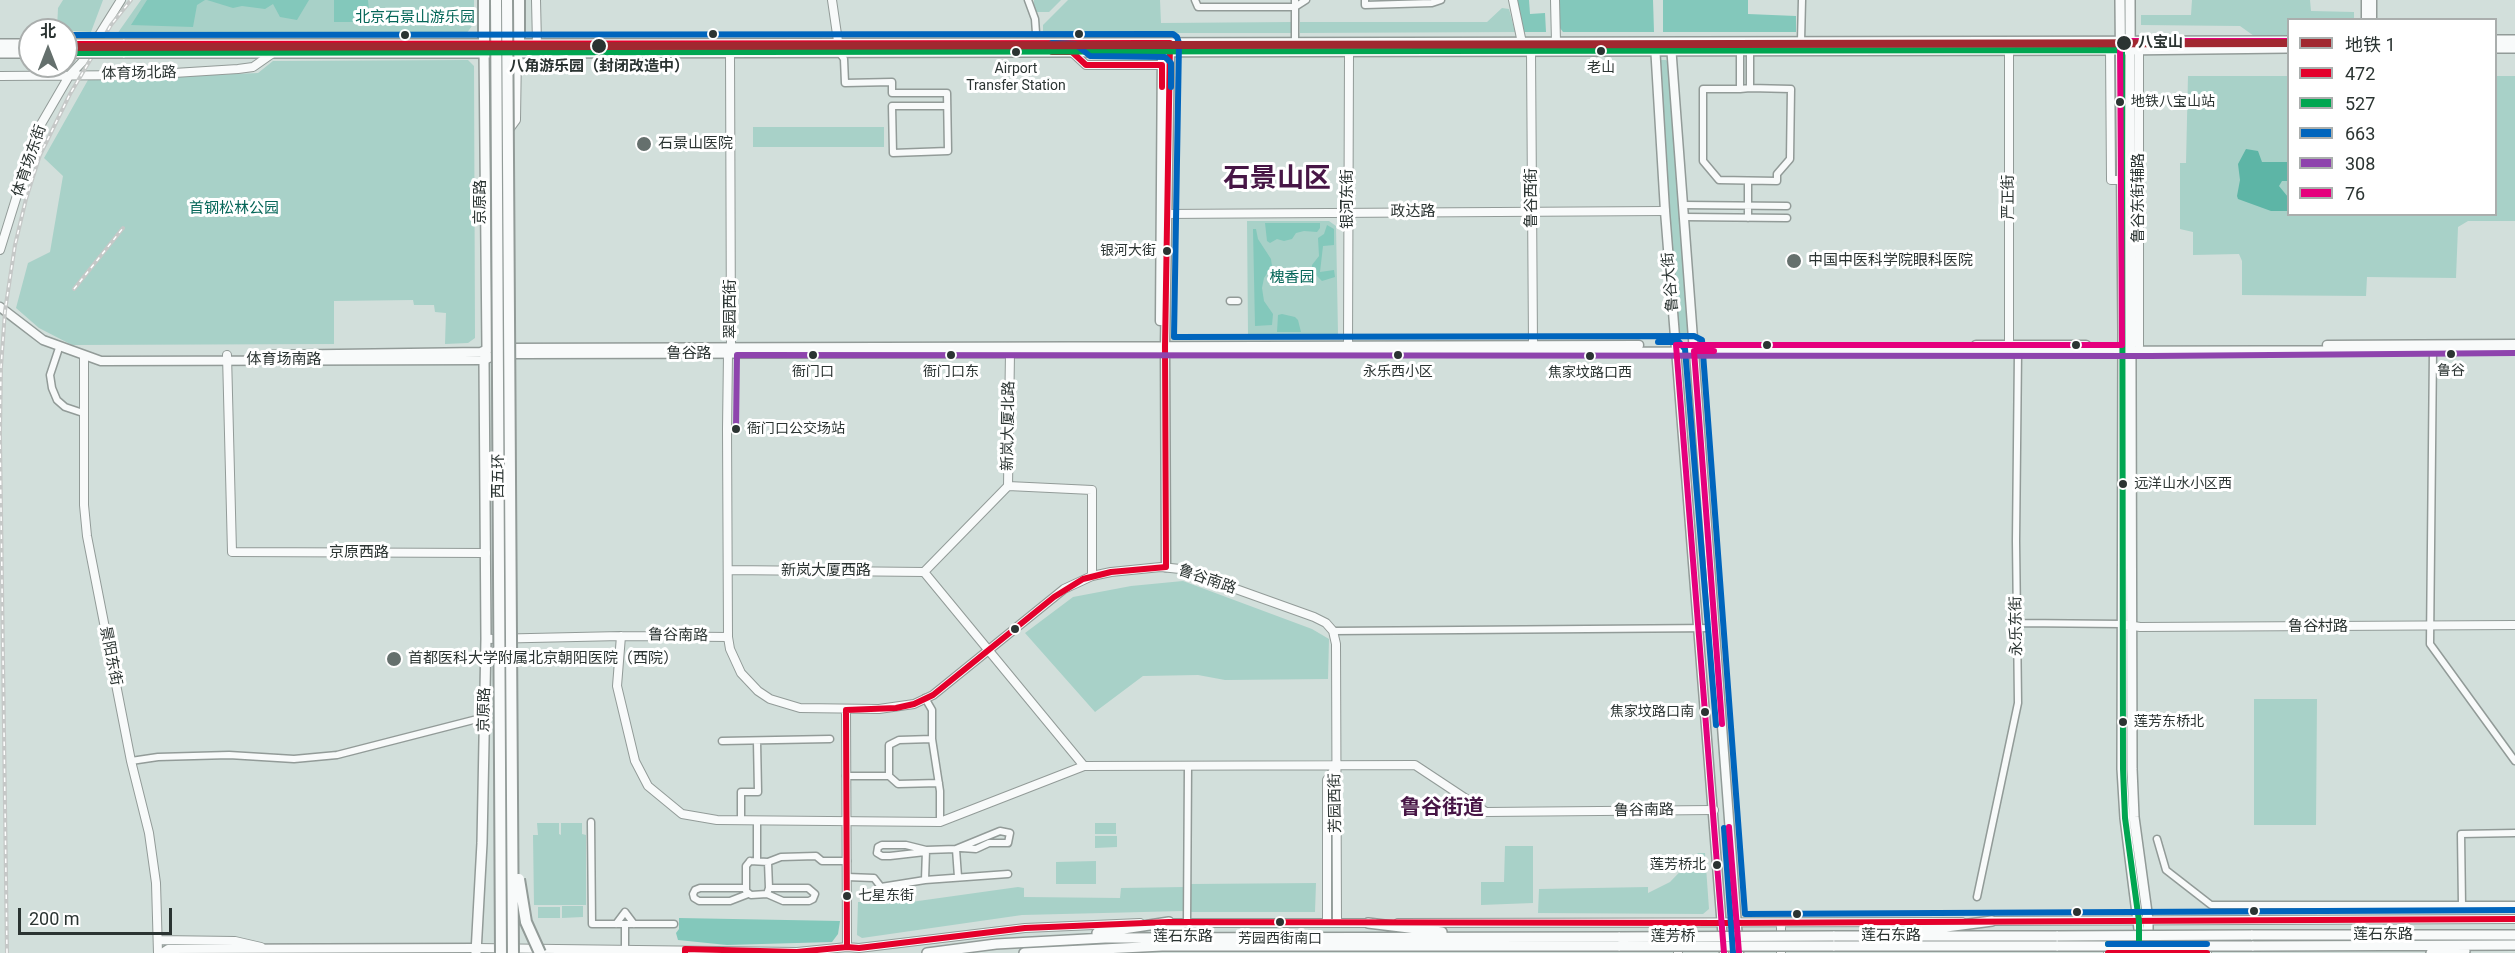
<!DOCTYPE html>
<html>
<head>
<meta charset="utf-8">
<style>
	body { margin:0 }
	#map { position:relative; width:2515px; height:953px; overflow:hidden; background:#d2dfdb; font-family:Roboto,"Noto Sans SC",sans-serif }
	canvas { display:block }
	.legend { position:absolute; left:2287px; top:18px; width:210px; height:198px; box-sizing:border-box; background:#fff; border:2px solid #aaaead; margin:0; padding:8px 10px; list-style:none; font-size:18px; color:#2b3432 }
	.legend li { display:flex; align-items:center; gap:12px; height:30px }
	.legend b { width:30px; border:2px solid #aaaead }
	.north { position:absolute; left:18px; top:18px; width:60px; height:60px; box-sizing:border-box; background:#fff; border:2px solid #aaaead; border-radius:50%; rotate:0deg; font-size:16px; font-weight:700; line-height:24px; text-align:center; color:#2b3432 }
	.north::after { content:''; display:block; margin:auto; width:21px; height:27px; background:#65706d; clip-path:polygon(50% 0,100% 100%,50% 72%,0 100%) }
	.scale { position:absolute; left:18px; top:908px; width:154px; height:27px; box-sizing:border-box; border:3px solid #2b3432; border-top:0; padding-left:8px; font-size:18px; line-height:21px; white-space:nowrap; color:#2b3432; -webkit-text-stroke:4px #fff; paint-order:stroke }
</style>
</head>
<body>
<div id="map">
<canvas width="2515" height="953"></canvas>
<ul class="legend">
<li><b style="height:8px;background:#a12830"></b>地铁 1</li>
<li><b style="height:8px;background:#e4002b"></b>472</li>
<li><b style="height:8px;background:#00a651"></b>527</li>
<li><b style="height:8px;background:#0065bd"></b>663</li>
<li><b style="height:8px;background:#8e44ad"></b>308</li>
<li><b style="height:8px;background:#e5007d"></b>76</li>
</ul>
<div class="north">北</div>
<div class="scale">200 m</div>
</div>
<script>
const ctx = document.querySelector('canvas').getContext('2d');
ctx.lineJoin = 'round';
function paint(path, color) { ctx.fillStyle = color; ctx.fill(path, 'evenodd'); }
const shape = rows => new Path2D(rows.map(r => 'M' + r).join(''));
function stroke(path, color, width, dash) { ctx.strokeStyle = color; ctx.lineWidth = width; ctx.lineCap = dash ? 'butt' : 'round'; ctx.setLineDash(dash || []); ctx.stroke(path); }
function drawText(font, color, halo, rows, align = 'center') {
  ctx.font = font + ' Roboto,"Noto Sans SC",sans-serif'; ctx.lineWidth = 6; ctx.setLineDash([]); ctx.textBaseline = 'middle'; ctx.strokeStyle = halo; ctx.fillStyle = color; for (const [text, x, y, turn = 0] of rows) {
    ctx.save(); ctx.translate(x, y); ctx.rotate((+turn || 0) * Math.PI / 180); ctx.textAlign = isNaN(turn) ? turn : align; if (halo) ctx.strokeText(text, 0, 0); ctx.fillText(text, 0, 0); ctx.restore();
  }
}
const green = shape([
	[63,0,103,0,91,32,57,30,58,8],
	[141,0,474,0,474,23,464,37,117,34],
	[1034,0,1061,0,1049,12,1033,12],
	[1068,0,1160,0,1161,23,1292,22,1292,33,1043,33,1043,25],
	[2192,0,2310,0,2311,11,2354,12,2354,19,2288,20,2288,37,2254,36,2240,26,2141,25,2141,15,2191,15],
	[1502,8,1509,9,1515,32,1300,33,1300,22,1487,22],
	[468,60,474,66,475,338,468,343,445,344,446,313,435,312,434,305,414,305,413,300,334,301,334,344,72,345,39,328,16,308,28,263,50,252,63,176,44,158,88,80,258,73,273,61],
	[1661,60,1666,60,1670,64,1690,333,1678,333,1658,63],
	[2188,76,2288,76,2288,214,2496,214,2496,76,2515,76,2515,221,2468,221,2458,227,2456,278,2367,277,2366,296,2242,295,2242,261,2239,254,2193,255,2193,232,2180,229,2180,163,2186,163],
	[753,127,884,127,884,147,753,147],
	[1247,221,1329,221,1336,226,1338,334,1248,334],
	[1183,581,1312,629,1329,639,1328,679,1225,680,1198,675,1143,676,1095,712,1025,633,1073,597,1131,586],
	[2254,699,2317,699,2316,825,2254,825],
	[537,823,559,823,559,834,561,835,561,823,582,823,582,834,586,835,586,905,534,905,533,835,538,835],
	[1095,823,1116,823,1116,834,1095,834],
	[1095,836,1117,836,1117,847,1095,848],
	[1505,846,1533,846,1533,903,1481,905,1481,882,1504,882],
	[1698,853,1705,853,1709,909,1703,914,1538,913,1539,889,1648,887,1648,893,1670,882],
	[1096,861,1096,884,1056,884,1056,862],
	[1316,883,1315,912,1191,912,1191,884],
	[1018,887,1024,888,1024,897,1120,898,1121,888,1184,887,1184,911,1022,915,862,938,857,935,858,902,911,902],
	[562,906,583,906,583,917,562,918],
	[538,907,560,907,560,918,538,918]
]);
const forest = shape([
	[147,0,205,0,197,5,193,27,131,25],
	[207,0,309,0,297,20,280,17,273,4,265,9,242,6,233,8],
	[334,0,368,0,370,22,334,22],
	[1516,0,1529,0,1530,14,1545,13,1546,32,1523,32],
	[1560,0,1653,0,1654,32,1563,32,1560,28],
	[1663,0,1748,0,1748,14,1796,16,1796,32,1663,32],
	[1265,223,1320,223,1320,228,1317,232,1304,231,1296,233,1292,239,1284,241,1277,239,1270,243,1267,241],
	[1327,225,1334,229,1334,245,1323,246,1320,272,1334,270,1335,277,1322,281,1312,271,1312,265,1319,256,1318,238,1324,234],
	[1253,229,1256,229,1258,239,1271,259,1272,266,1264,278,1262,288,1264,301,1273,314,1272,325,1255,326],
	[1282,314,1295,317,1298,320,1301,332,1277,332,1278,315],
	[679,918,840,921,838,934,832,942,727,945,678,940,676,933,679,929]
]);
const water = shape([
	[2246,149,2258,151,2262,162,2288,162,2288,181,2282,181,2279,186,2288,197,2288,211,2271,211,2238,199,2237,196,2240,180,2238,164]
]);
const minor = shape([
	[1028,0,1035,19,1036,33],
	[1195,0,1198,7,1295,7,1306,0],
	[1295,0,1295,43],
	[1365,0,1365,5,1432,3,1441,0],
	[1801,41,1802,0],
	[1740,50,1740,89,1750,88,1750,50],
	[839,52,844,59,845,83,892,82,892,93,947,93,948,151,893,153,892,106,947,106],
	[1740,89,1703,89,1703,161,1719,180,1777,181,1777,174,1790,159,1791,89,1750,88],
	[1748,181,1748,218],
	[1683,205,1787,206],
	[1684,217,1787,218],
	[1230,301,1238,301],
	[59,348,50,375,52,388,57,400,65,407,83,413],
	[2433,350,2430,644,2515,761],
	[2018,623,2122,624],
	[1333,631,1715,628],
	[925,698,932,710,932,739,940,791,940,822],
	[722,741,830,739],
	[131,761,158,757,229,755,294,759,337,755,485,717],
	[846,776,889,776,898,784,939,783],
	[889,776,889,745,899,740,932,739],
	[741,820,741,792,758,792,757,741],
	[757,821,757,861],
	[591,822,592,924,674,924],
	[2157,839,2166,870,2211,905,2515,905],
	[956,849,1000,831,1010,833,1008,843,989,843,976,849,961,848],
	[925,852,890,856,882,856,877,853,878,847,882,845,906,845,926,850],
	[750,861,768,862,769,888,767,894,751,895,746,891,746,866,750,861],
	[768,862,781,857,816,856,822,861,847,861],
	[847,877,874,878,881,887,925,880,1008,874],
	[925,880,926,850,956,849,958,877],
	[745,888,700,888,695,890,693,894,694,898,699,901,730,901,748,894],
	[767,894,783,901,809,901,813,899,815,894,808,888,769,888],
	[1977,897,2018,703,2016,541,2018,352],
	[2462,905,2461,834,2515,833],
	[1187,922,1188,766],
	[616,924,625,912,634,924],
	[625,949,625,924]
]);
const tertiary = shape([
	[536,0,537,44],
	[832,0,839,48],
	[1513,0,1522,43],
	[1555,0,1556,42],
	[2135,46,2139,50,2139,346],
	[2113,48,2110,50,2111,180,2122,180],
	[2009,49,2009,346],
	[1531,51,1533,345],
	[730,52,731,346,728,354,727,429,728,637,730,649,741,673,758,691,770,699,800,708,879,709,914,704,933,695,1064,589,1092,576,1111,572,1161,567,1180,569,1314,617,1326,623,1333,631,1336,644,1337,923],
	[1072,52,1086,65,1162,65],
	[0,76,142,75,238,69,253,67,273,53],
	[508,131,516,120,517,50],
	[1162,214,1665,211],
	[0,250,37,131,69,76,83,61,121,0],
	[1348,346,1349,52],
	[227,355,232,552,486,553],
	[84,356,84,505,87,536,131,761,149,833,156,883,158,953],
	[1008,486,1092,490,1092,576],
	[728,570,924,572],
	[924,572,1008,486,1010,353],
	[924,572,1084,766],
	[2127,625,2140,627,2515,625],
	[621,636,617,686,635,761,648,786,682,814,717,820,940,822,1084,766,1415,765,1486,812,1714,810],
	[486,639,621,636,728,637],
	[846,710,847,947],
	[1989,921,2515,919],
	[1164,923,1374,923],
	[1327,923,1327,780,1336,767],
	[1398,923,1962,922],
	[1677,923,1678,953],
	[1781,923,1781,953],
	[158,940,235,941,261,947],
	[477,948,797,952,847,947,859,948,1025,928,1140,923],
	[2108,953,2207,953]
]);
const secondary = shape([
	[2366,0,2366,20],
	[2372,0,2372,20],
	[1655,45,1665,211,1724,953],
	[1671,45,1739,953],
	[0,307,43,340,101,361,484,360,491,357,516,354,2515,350],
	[1160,321,1162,46],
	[1976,345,2086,345],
	[2327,345,2515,344],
	[503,348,1639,345],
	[267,355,481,352,490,348],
	[1166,567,1165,346,1170,46],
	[162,953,168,949,477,948]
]);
const primary = shape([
	[2120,0,2123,331,2122,769,2125,818,2142,953],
	[2130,0,2132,769,2134,817,2148,920,2148,953],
	[0,44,30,44],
	[123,44,484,44],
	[0,53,30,53],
	[123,53,486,53]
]);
const trunk = shape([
	[2496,40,2515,40],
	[512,44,2288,41],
	[2496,48,2515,48],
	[486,53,2121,50,2288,48],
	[1368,923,1442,932],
	[1923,930,1992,921],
	[1097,933,1169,922],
	[2251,935,2515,935],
	[1833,936,2058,936],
	[1833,946,2058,946],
	[2252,946,2515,945],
	[476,953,482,843,486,639,484,360,487,349,484,47],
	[927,953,996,944,1105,938,1620,937],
	[1024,953,1162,946,1620,946],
	[2431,953,2465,951]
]);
const motorway = shape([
	[519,0,519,44],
	[484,44,484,0]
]);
const rail = shape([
	[74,289,123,228],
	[7,953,0,435,1,367,5,311,15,245,26,199,40,155,70,94,111,25,131,0]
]);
const primaryBridge = shape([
	[66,44,123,44],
	[66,53,123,53]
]);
const trunkBridge = shape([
	[2058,936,2251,935],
	[1620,937,1833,936],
	[1620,946,1833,946],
	[2058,946,2252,946]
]);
const motorwayBridge = shape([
	[496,0,501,953],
	[507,0,513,953],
	[519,879,526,922,540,953]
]);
const bus1 = shape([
	[66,44,1170,43,1165,346,1166,567,1111,572,1083,579,1054,597,933,695,914,704,896,708,846,710],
	[1052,52,1072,52,1086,65,1162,65,1162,87],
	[846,710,847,947],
	[685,953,685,949,797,952,847,947,859,948,1025,928,1169,922,1721,923,2515,919],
	[2108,953,2207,953]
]);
const bus2 = shape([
	[66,53,2122,50,2123,769,2125,818,2139,921,2139,944,2108,944]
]);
const bus3 = shape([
	[66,35,1173,34,1177,37,1179,43,1174,337,1694,336,1702,340,1745,914,2515,910],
	[1052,43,1075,44,1090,56,1165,57,1171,63,1171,87],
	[1658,342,1679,342,1685,349,1716,725],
	[1724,828,1733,952],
	[2108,944,2207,944]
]);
const bus4 = shape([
	[736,429,737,355,2150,356,2515,353]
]);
const bus5 = shape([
	[1714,351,1694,351,1722,724],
	[1729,827,1739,953],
	[1724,953,1676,345,2122,345,2120,41,2288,41]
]);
const metro1 = shape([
	[66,47,2288,43]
]);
const markers = [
	[713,34,5,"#2b3432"],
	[1079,34,5,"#2b3432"],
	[405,35,5,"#2b3432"],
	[2124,43,8,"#2b3432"],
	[599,46,8,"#2b3432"],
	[1601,51,5,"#2b3432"],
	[1016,52,5,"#2b3432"],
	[2120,102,5,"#2b3432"],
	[644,144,8,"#65706d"],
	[1167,251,5,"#2b3432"],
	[1794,261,8,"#65706d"],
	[1767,345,5,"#2b3432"],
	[2076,345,5,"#2b3432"],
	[2451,354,5,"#2b3432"],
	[813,355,5,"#2b3432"],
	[951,355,5,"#2b3432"],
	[1398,355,5,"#2b3432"],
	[1590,356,5,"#2b3432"],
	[736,429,5,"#2b3432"],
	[2123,484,5,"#2b3432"],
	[1015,629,5,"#2b3432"],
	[394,659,8,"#65706d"],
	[1705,712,5,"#2b3432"],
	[2123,722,5,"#2b3432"],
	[1717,865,5,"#2b3432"],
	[847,896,5,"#2b3432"],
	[2254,911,5,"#2b3432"],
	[2077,912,5,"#2b3432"],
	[1797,914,5,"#2b3432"],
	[1280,922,5,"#2b3432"]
];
const busNames = [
	["老山",1601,68],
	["Airport",1016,69],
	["Transfer Station",1016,86],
	["地铁八宝山站",2131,102,"left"],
	["银河大街",1156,251,"right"],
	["鲁谷",2451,371],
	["衙门口",813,372],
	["衙门口东",951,372],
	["永乐西小区",1398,372],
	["焦家坟路口西",1590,373],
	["衙门口公交场站",747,429,"left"],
	["远洋山水小区西",2134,484,"left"],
	["焦家坟路口南",1694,712,"right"],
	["莲芳东桥北",2134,722,"left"],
	["莲芳桥北",1706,865,"right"],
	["七星东街",858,896,"left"],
	["芳园西街南口",1280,939]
];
const parkNames = [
	["北京石景山游乐园",415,18],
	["首钢松林公园",234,209],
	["槐香园",1292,278]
];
const stopNames = [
	["八宝山",2138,43],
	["八角游乐园（封闭改造中）",599,67,"center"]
];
const streetNames = [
	["体育场北路",139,74,-1],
	["体育场东街",30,161,-71],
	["严正街",2009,197,-90],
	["鲁谷西街",1532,198,-90],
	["鲁谷东街辅路",2139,198,-90],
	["银河东街",1348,199,-90],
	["京原路",481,202,-90],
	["政达路",1413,212],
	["鲁谷大街",1671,282,-95],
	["翠园西街",731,309,-90],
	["鲁谷路",689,354],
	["体育场南路",284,360],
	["新岚大厦北路",1009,426,-89],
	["西五环",499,476,-90],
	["京原西路",359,553],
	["新岚大厦西路",826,571],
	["鲁谷南路",1207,580,19],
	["永乐东街",2017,626,-91],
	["鲁谷村路",2318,627],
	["鲁谷南路",678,636,1],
	["景阳东街",110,656,79],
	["京原路",485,710,-89],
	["芳园西街",1336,803,-91],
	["鲁谷南路",1644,811,-1],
	["莲石东路",2383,935],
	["莲石东路",1891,936],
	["莲石东路",1183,937],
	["莲芳桥",1673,937]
];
const poiNames = [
	["石景山医院",658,144],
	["中国中医科学院眼科医院",1808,261],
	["首都医科大学附属北京朝阳医院（西院）",408,659]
];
const districtNames = [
	["鲁谷街道",1442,809]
];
const townNames = [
	["石景山区",1277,180]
];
paint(green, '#a8d1c8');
paint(forest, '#83c8bb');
paint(water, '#5db5a6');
stroke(minor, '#929b98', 9);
stroke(tertiary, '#929b98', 10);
stroke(secondary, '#929b98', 11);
stroke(primary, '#929b98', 12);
stroke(trunk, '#929b98', 12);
stroke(motorway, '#929b98', 14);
stroke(minor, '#f8fafa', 6);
stroke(tertiary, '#f8fafa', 8);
stroke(secondary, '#f8fafa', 8);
stroke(primary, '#f8fafa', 9);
stroke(trunk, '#f8fafa', 9);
stroke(motorway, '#f8fafa', 10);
stroke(rail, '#c5c8c7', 4);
stroke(rail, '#fff', 1.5, [4.5]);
stroke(primaryBridge, '#929b98', 12, []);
stroke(trunkBridge, '#929b98', 12, []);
stroke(motorwayBridge, '#929b98', 14, []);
stroke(primaryBridge, '#f8fafa', 9);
stroke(trunkBridge, '#f8fafa', 9);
stroke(motorwayBridge, '#f8fafa', 10);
stroke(bus1, '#e4002b', 6);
stroke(bus2, '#00a651', 6);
stroke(bus3, '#0065bd', 6);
stroke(bus4, '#8e44ad', 6);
stroke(bus5, '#e5007d', 6);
stroke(metro1, '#a12830', 8);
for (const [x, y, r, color] of markers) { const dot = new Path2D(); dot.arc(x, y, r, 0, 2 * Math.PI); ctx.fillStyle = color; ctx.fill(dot); stroke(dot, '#fff', 2); }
drawText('14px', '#2b3432', '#fff', busNames);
drawText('15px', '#056658', '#fff', parkNames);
drawText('bold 15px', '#2b3432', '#fff', stopNames, 'left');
drawText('15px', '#2b3432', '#fff', streetNames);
drawText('15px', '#2b3432', '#fff', poiNames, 'left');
drawText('bold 21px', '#471646', '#fff', districtNames);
drawText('bold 27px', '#471646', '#fff', townNames);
</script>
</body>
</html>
